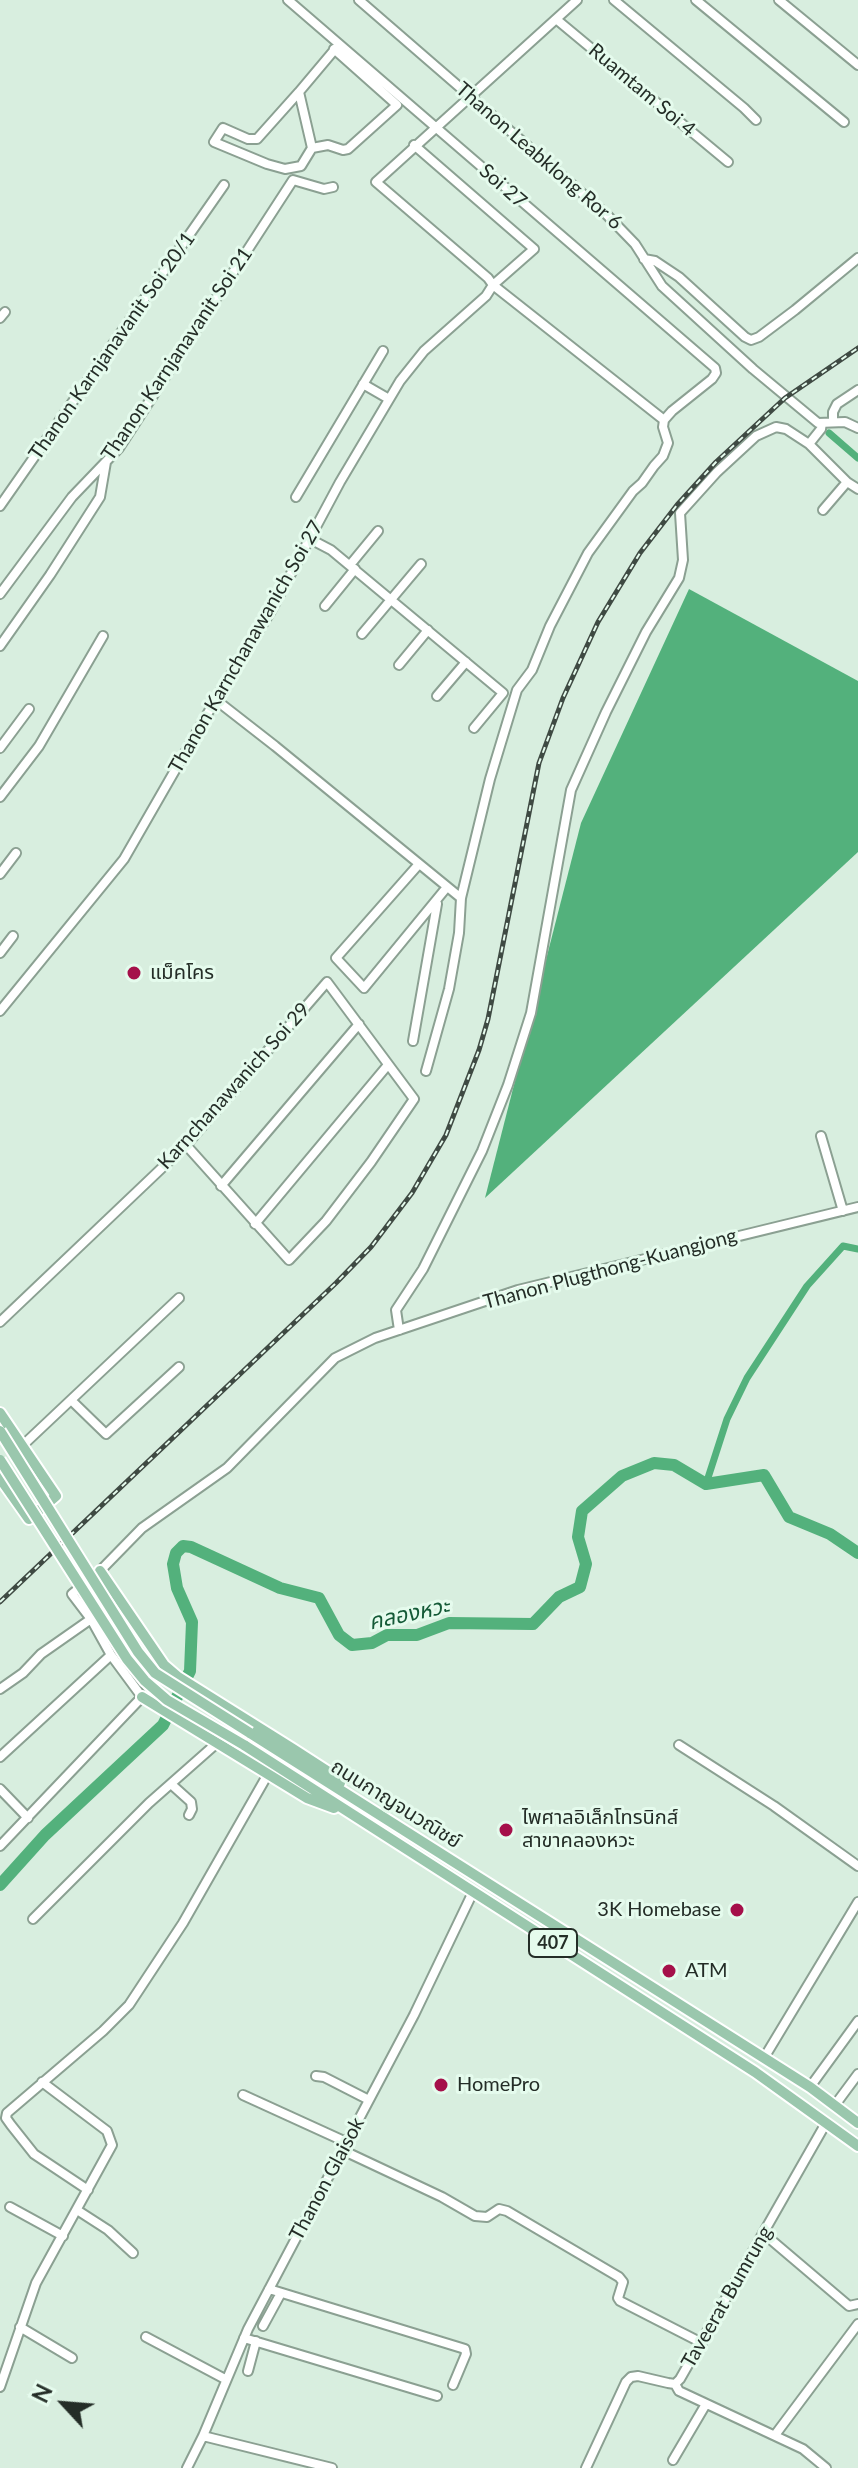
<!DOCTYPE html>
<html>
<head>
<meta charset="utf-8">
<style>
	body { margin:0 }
	#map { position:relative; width:858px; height:2468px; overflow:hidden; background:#d8eedf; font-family:Lato,sans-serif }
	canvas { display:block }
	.north { position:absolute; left:24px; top:2364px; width:80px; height:80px; -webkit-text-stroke:6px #e5fbed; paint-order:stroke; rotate:296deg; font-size:22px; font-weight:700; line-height:32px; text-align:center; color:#242d27 }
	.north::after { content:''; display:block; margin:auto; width:28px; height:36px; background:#242d27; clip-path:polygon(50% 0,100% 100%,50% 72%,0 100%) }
</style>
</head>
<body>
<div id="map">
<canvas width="858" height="2468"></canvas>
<div class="north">N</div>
</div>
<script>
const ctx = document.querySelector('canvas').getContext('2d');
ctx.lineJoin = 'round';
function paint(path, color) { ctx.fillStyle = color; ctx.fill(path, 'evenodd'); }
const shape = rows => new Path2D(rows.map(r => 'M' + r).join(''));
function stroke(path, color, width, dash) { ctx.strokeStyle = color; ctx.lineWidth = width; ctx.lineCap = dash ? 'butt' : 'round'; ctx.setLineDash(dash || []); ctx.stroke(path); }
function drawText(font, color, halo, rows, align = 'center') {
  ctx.font = font + ' Lato,"Noto Sans Thai",sans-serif'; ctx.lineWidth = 6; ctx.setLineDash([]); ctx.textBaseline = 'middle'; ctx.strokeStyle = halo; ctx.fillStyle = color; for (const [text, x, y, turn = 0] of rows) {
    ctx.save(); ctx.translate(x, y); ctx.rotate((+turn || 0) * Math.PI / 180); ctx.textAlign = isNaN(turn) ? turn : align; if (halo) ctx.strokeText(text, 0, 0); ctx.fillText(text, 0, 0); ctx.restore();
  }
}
const water = shape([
	[689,589,858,681,858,852,485,1198,581,823]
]);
const canal = shape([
	[829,433,858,458],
	[706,1484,727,1419,747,1378,807,1286,843,1246,858,1249]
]);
const river = shape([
	[0,1885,45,1835,163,1725,190,1671,192,1622,177,1588,173,1564,176,1553,183,1546,191,1547,280,1588,319,1598,339,1635,352,1645,372,1643,387,1635,417,1635,449,1623,533,1624,559,1597,580,1587,586,1564,578,1537,582,1511,622,1476,654,1463,674,1465,706,1484,764,1475,789,1517,830,1534,858,1553]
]);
const minor = shape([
	[288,0,715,368,716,373,712,379,672,411,664,420],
	[359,0,606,214,635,244,662,286,753,369,818,423,845,422,858,428],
	[614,0,744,108,756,120],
	[696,0,844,122],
	[779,0,858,65],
	[556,19,728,162],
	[299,92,257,139,248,139,223,128,214,142,267,164,285,169,301,166,312,148,328,145,343,150,348,149,397,105,334,49],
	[312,148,299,92,336,48],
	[644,259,655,261,679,277,745,337,751,340,759,337,795,310,858,258],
	[0,318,5,312],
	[363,384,389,399],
	[833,421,833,412,837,404,858,390],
	[809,444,821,429,822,423],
	[296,497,383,351],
	[0,506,224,185],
	[823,510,847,482],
	[310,539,331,550,503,693,474,728],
	[350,565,378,531],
	[0,594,72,497,119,448,293,180,324,189,333,187],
	[325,606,355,569],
	[362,634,421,564],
	[0,646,50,575,100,497,106,462],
	[399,665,428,630],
	[437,696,466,662],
	[216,700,275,746,461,898],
	[0,748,29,709],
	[0,797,39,746,103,636],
	[419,864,336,958,364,988,447,887],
	[0,874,16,853],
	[0,953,13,936],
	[0,1011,124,859,220,692,271,611,340,482,400,381,424,351,486,296,493,285,534,249,414,145],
	[413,1041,437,904],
	[426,1071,449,989,459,933,461,898,490,779,517,690,532,670,550,626,588,553,633,491,642,483,654,466,663,456,668,443,663,427,664,420,493,285,488,278,376,182,577,0],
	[821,1136,843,1211],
	[221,1186,359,1024],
	[255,1224,387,1066],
	[0,1322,186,1145,327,982,414,1099,371,1162,326,1221,289,1260,186,1145],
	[399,1330,396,1310,423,1269,482,1151,508,1085,531,1013,571,790,606,712,646,632,679,578,683,560,680,513,717,472,756,436,776,427,786,429,809,444,847,482,858,489],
	[71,1400,106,1434,179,1367],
	[21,1447,179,1298],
	[0,1689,23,1673,41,1654,91,1619],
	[679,1745,774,1806,858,1866],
	[0,1757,111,1655],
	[171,1784,191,1802,192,1809,189,1815],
	[0,1789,28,1818],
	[0,1846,142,1697,111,1655,91,1619,72,1594,100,1571,142,1528,227,1468,335,1358,375,1338,518,1290,858,1207],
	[33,1919,149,1803,217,1743],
	[764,2058,858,1902],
	[316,2076,324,2077,369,2100],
	[810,2087,858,2021],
	[243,2095,346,2142],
	[835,2105,858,2074],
	[342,2150,442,2197,475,2216,487,2217,499,2209,507,2211,619,2277,623,2282,618,2298,620,2301,702,2343],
	[88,2190,34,2154,11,2125,6,2118,7,2113,103,2031,129,2005,183,1923,268,1774],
	[10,2207,63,2236],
	[77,2210,108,2230,133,2253],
	[763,2233,849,2306,858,2304],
	[269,2289,465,2349,466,2354,453,2385],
	[263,2326,281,2293],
	[20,2327,72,2358],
	[146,2337,225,2379],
	[244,2338,437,2396],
	[248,2371,256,2341],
	[675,2384,679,2391,803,2449,826,2468],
	[0,2387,36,2283,112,2145,107,2131,42,2082],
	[775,2435,858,2324],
	[203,2436,332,2468],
	[673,2460,706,2404],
	[187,2468,203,2436,248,2329,414,2015,473,1892],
	[586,2468,626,2382,631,2377,638,2376,668,2383,675,2384,680,2379,826,2123]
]);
const major = shape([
	[0,1413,56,1496,29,1519,0,1478],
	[100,1571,164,1665,178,1677,293,1749,327,1771,340,1783],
	[142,1697,307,1798,334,1808],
	[250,1733,810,2087,858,2123],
	[244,1745,755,2072,858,2146]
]);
const rail = shape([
	[0,1602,336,1283,371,1247,412,1193,446,1135,479,1050,488,1019,539,763,563,698,598,622,640,553,677,505,716,462,785,398,858,348]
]);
const majorBridge = shape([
	[0,1431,138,1652,155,1673,250,1733],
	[0,1460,127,1659,145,1681,167,1700,244,1745]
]);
const markers = [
	[134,973,8,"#a5104a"],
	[506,1830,8,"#a5104a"],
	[737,1910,8,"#a5104a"],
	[669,1971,8,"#a5104a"],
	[441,2085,8,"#a5104a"]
];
const shields = [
	[553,1943,48]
];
const shieldNames = [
	["407",553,1943]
];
const streetNames = [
	["Ruamtam Soi 4",642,90,40],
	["Thanon Leabklong Ror 6",539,156,41],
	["Soi 27",503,186,41],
	["Thanon Karnjanavanit Soi 20/1",112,346,-55],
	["Thanon Karnjanavanit Soi 21",177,354,-56],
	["Thanon Karnchanawanich Soi 27",246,647,-60],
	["Karnchanawanich Soi 29",234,1086,-48],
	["Thanon Plugthong-Kuangjong",610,1269,-15],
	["ถนนกาญจนวณิชย์",396,1804,32],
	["Thanon Glaisok",327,2179,-62],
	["Taveerat Bumrung",727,2297,-60]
];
const poiNames = [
	["แม็คโคร",150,973],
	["ไพศาลอิเล็กโทรนิกส์",522,1818],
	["สาขาคลองหวะ",522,1841],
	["3K Homebase",721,1910,"right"],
	["ATM",685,1971],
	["HomePro",457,2085]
];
const waterNames = [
	["คลองหวะ",409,1614,-12]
];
paint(water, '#53b17c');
stroke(canal, '#53b17c', 7);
stroke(river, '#53b17c', 12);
stroke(minor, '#8ba092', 12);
stroke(major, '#fff', 14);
stroke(minor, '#fff', 8);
stroke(major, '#9ac7ad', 10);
stroke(rail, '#3f4a43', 5);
stroke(rail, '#e5fbed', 2, [6]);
stroke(majorBridge, '#fff', 14, []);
stroke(majorBridge, '#9ac7ad', 10);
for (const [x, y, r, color] of markers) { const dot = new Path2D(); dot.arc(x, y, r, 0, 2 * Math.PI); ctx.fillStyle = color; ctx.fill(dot); stroke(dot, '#e5fbed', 3); }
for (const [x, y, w] of shields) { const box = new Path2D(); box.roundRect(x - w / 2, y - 14, w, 28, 6); ctx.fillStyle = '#e5fbed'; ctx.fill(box); stroke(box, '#242d27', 2); }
drawText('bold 18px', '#242d27', null, shieldNames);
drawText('20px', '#242d27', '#e5fbed', streetNames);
drawText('20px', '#242d27', '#e5fbed', poiNames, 'left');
drawText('italic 22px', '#145a37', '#e5fbed', waterNames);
</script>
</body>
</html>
